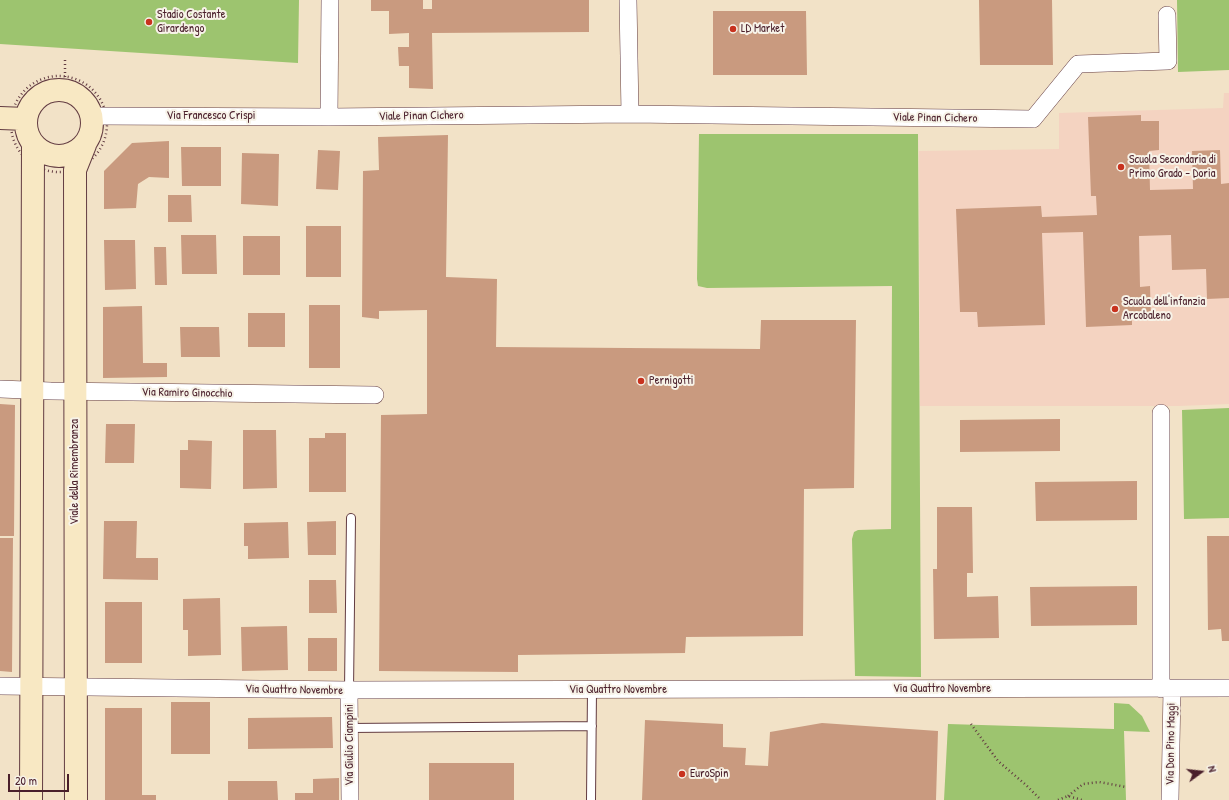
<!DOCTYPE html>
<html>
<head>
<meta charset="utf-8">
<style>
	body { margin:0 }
	#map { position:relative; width:1229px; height:800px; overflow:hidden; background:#f2e2c7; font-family:"Patrick Hand",sans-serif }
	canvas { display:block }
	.north { position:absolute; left:1181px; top:752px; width:40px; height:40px; -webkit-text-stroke:3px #f7f3e8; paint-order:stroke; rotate:75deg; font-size:11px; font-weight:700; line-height:16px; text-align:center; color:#4a1f2b }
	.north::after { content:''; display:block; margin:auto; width:14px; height:18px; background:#4a1f2b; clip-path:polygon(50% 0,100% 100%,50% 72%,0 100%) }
	.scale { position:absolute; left:8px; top:774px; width:61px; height:18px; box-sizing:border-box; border:2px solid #4a1f2b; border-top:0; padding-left:5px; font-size:12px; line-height:14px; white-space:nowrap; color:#4a1f2b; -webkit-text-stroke:3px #f7f3e8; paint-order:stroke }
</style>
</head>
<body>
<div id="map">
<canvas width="1229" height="800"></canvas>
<div class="north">N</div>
<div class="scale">20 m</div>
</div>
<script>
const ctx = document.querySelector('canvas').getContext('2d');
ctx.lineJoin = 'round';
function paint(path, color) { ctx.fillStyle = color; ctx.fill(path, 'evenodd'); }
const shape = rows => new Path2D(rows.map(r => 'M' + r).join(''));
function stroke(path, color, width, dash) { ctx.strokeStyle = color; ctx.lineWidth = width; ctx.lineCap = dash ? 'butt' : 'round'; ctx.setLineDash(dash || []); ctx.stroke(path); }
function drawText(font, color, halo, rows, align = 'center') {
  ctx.font = font + ' "Patrick Hand",sans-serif'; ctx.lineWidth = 4; ctx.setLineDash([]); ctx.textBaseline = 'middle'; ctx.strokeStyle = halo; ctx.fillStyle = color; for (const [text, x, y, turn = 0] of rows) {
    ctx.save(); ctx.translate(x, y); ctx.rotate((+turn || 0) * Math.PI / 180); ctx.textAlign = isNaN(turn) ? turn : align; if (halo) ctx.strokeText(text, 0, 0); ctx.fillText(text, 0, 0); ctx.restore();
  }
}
const built = shape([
	[1224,93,1229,93,1229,404,1179,406,920,406,919,151,1059,149,1059,113,1223,108]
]);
const green = shape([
	[0,0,299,0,298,63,0,44],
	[1177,0,1229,0,1229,70,1178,72],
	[699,134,918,134,921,677,855,676,852,539,854,532,858,530,891,529,892,286,707,288,698,286,697,279],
	[1229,408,1229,518,1184,519,1182,410],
	[1114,703,1129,704,1142,716,1150,732,1124,731,1126,800,944,800,948,724,1114,729]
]);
const building = shape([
	[371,0,423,0,423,9,432,9,432,0,589,0,589,32,432,33,433,89,409,88,409,66,399,66,398,47,409,47,409,33,389,34,389,11,371,11],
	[979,0,1052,0,1053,65,980,65],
	[713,11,806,11,807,75,713,75],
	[1141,115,1141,121,1159,121,1159,150,1149,151,1150,190,1193,189,1192,151,1220,150,1221,184,1229,183,1229,298,1207,299,1206,269,1172,270,1171,235,1139,236,1140,287,1150,286,1151,318,1132,318,1132,325,1086,327,1083,232,1042,233,1045,325,978,327,977,312,960,312,956,209,1041,206,1042,217,1097,215,1096,196,1091,196,1088,117],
	[448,135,446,277,497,279,496,347,760,349,761,320,856,320,854,488,804,489,803,636,686,637,685,653,518,655,518,672,379,671,381,415,427,414,427,310,379,311,379,319,362,317,363,171,379,170,378,137],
	[169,141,169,178,149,177,138,184,136,208,104,209,104,171,132,143],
	[181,147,221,147,221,186,182,186],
	[318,150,340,151,338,190,316,189],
	[242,153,279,154,278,206,241,204],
	[168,195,191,195,192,222,168,222],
	[306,226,341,226,341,277,306,277],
	[181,235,216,235,217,274,182,274],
	[243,236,280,236,280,275,243,275],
	[104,240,135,240,136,289,105,290],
	[154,247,166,247,167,285,155,285],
	[309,305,340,305,340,368,309,368],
	[142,306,143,363,167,363,167,377,103,378,103,307],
	[248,313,285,313,285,347,248,347],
	[180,327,219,327,220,357,181,357],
	[0,404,15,405,14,536,0,536],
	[1060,419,1060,451,960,452,960,420],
	[106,424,135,424,134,463,105,463],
	[243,430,276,430,277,488,243,489],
	[325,433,346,433,346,492,309,492,309,438,325,438],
	[188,440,212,441,211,489,180,488,180,450,188,450],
	[1137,481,1137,520,1036,521,1035,482],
	[937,507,972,507,973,573,967,573,967,597,998,596,999,638,934,639,933,569,937,569],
	[104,521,137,521,136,558,158,558,158,580,103,579],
	[336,521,336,555,308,555,307,522],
	[288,522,289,558,248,559,248,546,244,546,244,523],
	[1207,536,1229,536,1229,641,1222,641,1221,629,1208,630],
	[0,538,13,538,12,672,0,671],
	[309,580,336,580,337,613,309,613],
	[1137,586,1137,625,1031,626,1030,587],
	[220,598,221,655,188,656,188,630,183,630,183,599],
	[105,602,142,602,142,663,105,663],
	[287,626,288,670,242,671,241,627],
	[308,638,337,638,337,671,308,671],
	[171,702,210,702,210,754,171,754],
	[105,708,142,708,142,795,156,795,156,800,105,800],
	[332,717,333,748,248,749,248,718],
	[645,720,723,724,723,747,746,748,745,765,768,766,770,732,822,723,938,731,936,800,642,800],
	[429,763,514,763,514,800,429,800],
	[339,778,339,800,295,800,295,793,313,793,313,779],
	[228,781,277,781,278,800,228,800]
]);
const path = shape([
	[65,60,65,77],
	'11 124a48 48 0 1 1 96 0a48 48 0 1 1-96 0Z',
	[971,724,998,761,1026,785,1041,800],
	[1068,796,1083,784,1099,782,1126,787],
	[1058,800,1068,796,1082,800]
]);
const lane = shape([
	[349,690,351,518],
	[349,728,592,726],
	[591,800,592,690]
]);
const street = shape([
	[628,0,630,114],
	[92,116,329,117,630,114,1033,119,1078,64,1168,61,1167,15],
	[329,117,330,0],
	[0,389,51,391,375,395],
	[1161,413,1161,689],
	[0,686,349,690,1229,688],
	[349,690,350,800],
	[1170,800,1172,689]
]);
const secondary = shape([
	'26 123a33 33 0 1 1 66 0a33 33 0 1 1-66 0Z',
	[0,118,26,119],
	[31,800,33,144],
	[76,800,75,170,85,145]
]);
const markers = [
	[149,22,4,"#c8321e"],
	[733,29,4,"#c8321e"],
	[1121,167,4,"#c8321e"],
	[1115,309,4,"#c8321e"],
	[641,381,4,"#c8321e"],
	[682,774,4,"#c8321e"]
];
const poiNames = [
	["Stadio Costante",157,15],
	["Girardengo",157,29],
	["LD Market",741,29],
	["Scuola Secondaria di",1129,160],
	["Primo Grado - Doria",1129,174],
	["Scuola dell'infanzia",1123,302],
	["Arcobaleno",1123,316],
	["Pernigotti",649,381],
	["EuroSpin",690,774]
];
const streetNames = [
	["Via Francesco Crispi",211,116],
	["Viale Pinan Cichero",421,116,-1],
	["Viale Pinan Cichero",935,118,1],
	["Via Ramiro Ginocchio",187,393,1],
	["Viale della Rimembranza",75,472,-90],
	["Via Quattro Novembre",942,689],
	["Via Quattro Novembre",294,690,1],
	["Via Quattro Novembre",618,690],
	["Via Don Pino Maggi",1171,744,-89],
	["Via Giulio Ciampini",350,745,-90]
];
paint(built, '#f4d3c1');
paint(green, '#9dc46f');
paint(building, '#c99a7f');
stroke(lane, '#633c42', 10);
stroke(street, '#633c42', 18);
stroke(secondary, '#633c42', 24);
stroke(path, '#633c42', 2.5, [1, 3]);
stroke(lane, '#fff', 8);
stroke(street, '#fff', 17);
stroke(secondary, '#f8e8c3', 22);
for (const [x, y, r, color] of markers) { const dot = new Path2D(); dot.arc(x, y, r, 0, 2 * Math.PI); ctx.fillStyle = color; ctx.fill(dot); stroke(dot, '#f7f3e8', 1.5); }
drawText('12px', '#4a1f2b', '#f7f3e8', poiNames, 'left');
drawText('12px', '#4a1f2b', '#f7f3e8', streetNames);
</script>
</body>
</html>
